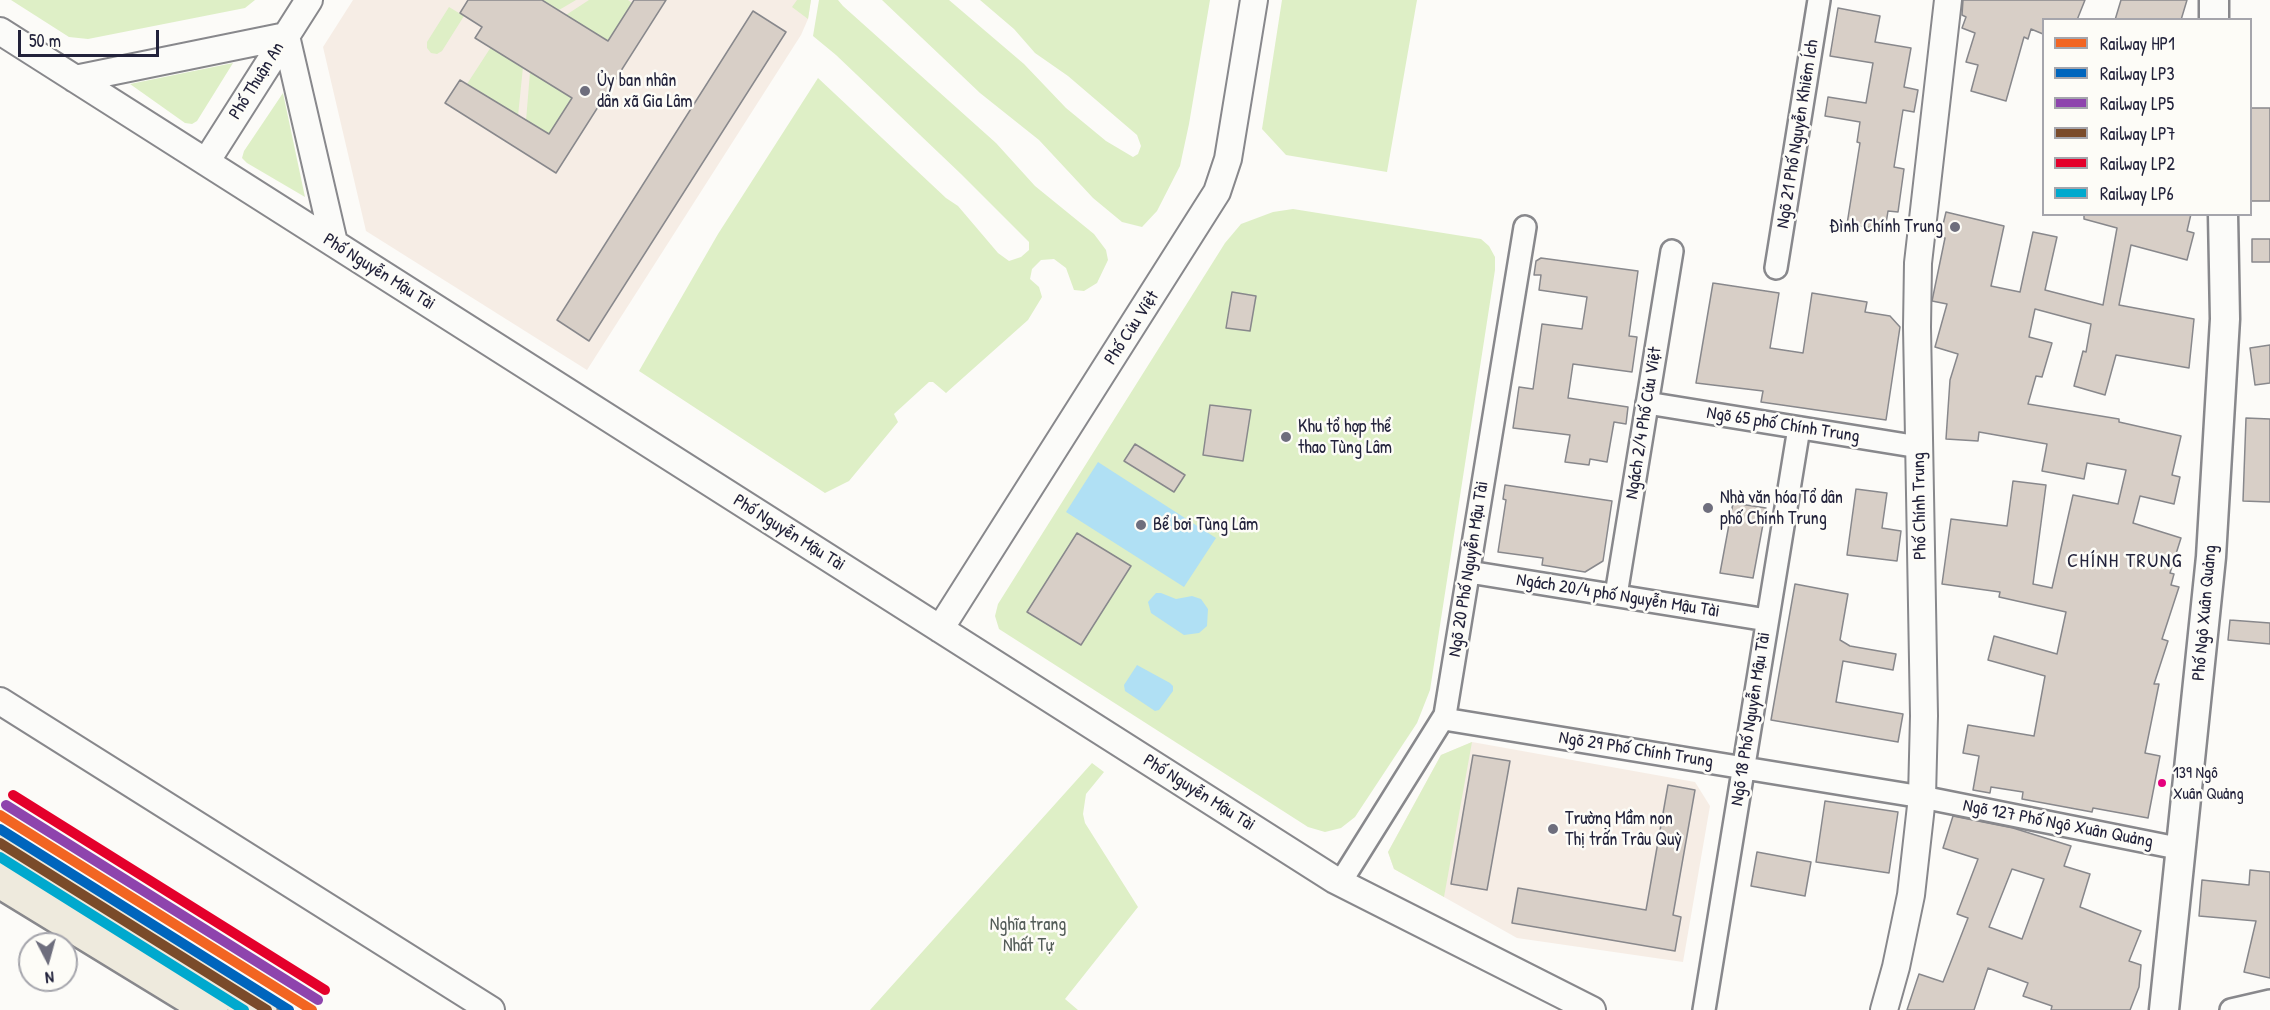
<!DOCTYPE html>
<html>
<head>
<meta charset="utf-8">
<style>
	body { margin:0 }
	#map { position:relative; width:2270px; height:1010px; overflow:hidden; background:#fcfbf8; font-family:"Patrick Hand",sans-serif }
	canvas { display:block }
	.legend { position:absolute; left:2042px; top:18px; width:210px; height:198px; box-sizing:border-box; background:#fdfcf7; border:2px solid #a5a5ac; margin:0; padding:8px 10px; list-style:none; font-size:18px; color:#22223b }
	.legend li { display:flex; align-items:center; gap:12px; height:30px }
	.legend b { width:30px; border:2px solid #a5a5ac }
	.north { position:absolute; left:18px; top:932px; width:60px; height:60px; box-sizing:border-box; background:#fdfcf7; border:2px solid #a5a5ac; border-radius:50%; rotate:174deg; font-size:16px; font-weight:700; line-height:24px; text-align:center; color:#22223b }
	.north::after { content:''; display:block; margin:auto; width:21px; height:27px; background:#6e6e7d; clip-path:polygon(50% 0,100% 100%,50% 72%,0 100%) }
	.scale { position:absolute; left:18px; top:30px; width:141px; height:27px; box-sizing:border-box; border:3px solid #22223b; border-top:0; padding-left:8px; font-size:18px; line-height:21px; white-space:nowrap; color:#22223b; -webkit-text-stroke:4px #fdfcf7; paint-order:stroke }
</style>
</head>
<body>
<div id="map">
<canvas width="2270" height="1010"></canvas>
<ul class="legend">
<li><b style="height:8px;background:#f26522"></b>Railway HP1</li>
<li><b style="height:8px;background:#0065bd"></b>Railway LP3</li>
<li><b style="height:8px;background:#8e44ad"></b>Railway LP5</li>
<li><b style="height:8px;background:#7a4b2a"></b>Railway LP7</li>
<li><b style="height:8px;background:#e4002b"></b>Railway LP2</li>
<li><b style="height:8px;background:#00a9ce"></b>Railway LP6</li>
</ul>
<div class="north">N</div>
<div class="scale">50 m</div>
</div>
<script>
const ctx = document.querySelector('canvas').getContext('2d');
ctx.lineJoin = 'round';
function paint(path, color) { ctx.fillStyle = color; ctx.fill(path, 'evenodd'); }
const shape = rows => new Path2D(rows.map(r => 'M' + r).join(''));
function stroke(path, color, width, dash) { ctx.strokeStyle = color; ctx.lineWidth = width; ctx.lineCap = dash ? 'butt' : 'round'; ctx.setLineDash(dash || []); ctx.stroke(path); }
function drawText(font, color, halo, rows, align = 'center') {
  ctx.font = font + ' "Patrick Hand",sans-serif'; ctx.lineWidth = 5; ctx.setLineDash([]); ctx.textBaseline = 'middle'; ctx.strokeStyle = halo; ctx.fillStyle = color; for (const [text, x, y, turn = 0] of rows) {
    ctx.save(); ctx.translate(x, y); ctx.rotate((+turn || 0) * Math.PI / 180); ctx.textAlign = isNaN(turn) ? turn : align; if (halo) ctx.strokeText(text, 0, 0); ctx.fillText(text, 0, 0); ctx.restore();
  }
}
const built = shape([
	[353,0,811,0,808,19,801,35,587,370,366,231,323,47],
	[1472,742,1695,782,1710,806,1683,962,1517,938,1394,869,1388,852,1441,755]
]);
const green = shape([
	[11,0,255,0,245,8,88,39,69,37],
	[542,0,576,0,559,10],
	[589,0,628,0,632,3,608,41,566,15],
	[797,0,811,0,808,19,792,7],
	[819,0,838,0,843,6,996,143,1035,186,1094,234,1106,250,1108,260,1097,283,1084,291,1074,290,1066,268,1054,259,1041,260,1032,269,1030,279,1039,287,1042,297,1028,320,946,393,933,382,929,382,894,414,898,422,849,481,825,493,639,371,718,234,818,78,946,198,958,206,998,253,1009,261,1021,257,1029,250,1029,242,961,174,836,55,813,36],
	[882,0,949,0,1024,64,1066,108,1106,141,1133,157,1138,154,1141,146,1137,135,1068,76,1035,53,1014,29,980,0,1210,0,1189,124,1180,166,1157,211,1142,227,1122,222,1093,198,1039,140,980,93],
	[1282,0,1417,0,1387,172,1286,155,1262,129],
	[449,7,464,16,442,51,437,54,431,53,427,48,427,42],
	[491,47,523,67,518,116,467,84],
	[233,63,197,121,192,124,185,123,130,84],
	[530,72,572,98,549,134,526,121],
	[283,93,305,197,247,163,242,158,244,151],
	[1293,209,1481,239,1489,246,1495,257,1495,270,1430,690,1417,723,1355,817,1341,828,1325,832,1308,827,999,629,995,616,998,604,1225,243,1241,224,1273,212],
	[1472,742,1444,897,1394,869,1388,852,1441,755],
	[1092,763,1104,772,1086,794,1083,814,1085,823,1138,907,1065,999,1078,1010,870,1010]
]);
const water = shape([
	[1098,462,1216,538,1184,587,1066,512],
	[1156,593,1161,593,1176,599,1192,596,1201,599,1208,609,1207,626,1199,633,1184,635,1151,613,1148,602],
	[1137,665,1170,683,1173,686,1173,691,1159,710,1155,711,1125,691,1124,685]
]);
const building = shape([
	[468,0,542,0,608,41,634,0,666,0,556,173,445,103,460,80,549,134,572,98,475,38,482,27,460,13,468,0],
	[1963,0,2085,0,2077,20,2043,20,2043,34,2031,29,2028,39,2024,37,2006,101,1971,91,1978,65,1966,62,1975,33,1962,28,1966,17,1962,15,1963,0],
	[2121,0,2187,0,2181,20,2115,20,2121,0],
	[1838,8,1880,16,1875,42,1911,48,1904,87,1918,90,1914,112,1903,110,1894,167,1904,169,1898,212,1888,211,1885,230,1847,224,1860,143,1857,142,1860,122,1825,116,1828,97,1866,103,1873,63,1830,56,1838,8],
	[753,11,786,32,589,341,557,320,753,11],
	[2250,108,2270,108,2270,201,2250,201,2250,108],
	[1946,212,2004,226,1991,286,2020,292,2033,232,2057,237,2045,290,2103,305,2117,228,2084,219,2084,214,2191,214,2187,231,2194,233,2187,260,2131,245,2119,305,2194,319,2189,368,2116,355,2105,395,2074,386,2083,351,2086,352,2091,324,2035,309,2029,337,2052,343,2042,377,2036,376,2028,404,2119,419,2119,422,2181,436,2172,475,2180,477,2174,504,2140,496,2133,523,2181,538,2170,573,2174,574,2171,585,2179,587,2162,639,2168,641,2154,684,2159,684,2145,753,2160,756,2148,818,2093,808,2092,812,2022,799,2023,792,1991,787,1990,793,1973,790,1979,756,1963,753,1968,725,2034,736,2045,676,1988,660,1994,636,2057,654,2066,612,1999,597,2000,592,1942,584,1951,519,2007,526,2013,481,2046,485,2033,584,2052,588,2073,495,2118,504,2126,470,2087,463,2084,479,2042,471,2047,444,1979,432,1978,441,1946,439,1950,380,1958,354,1935,347,1947,304,1932,301,1945,238,1940,237,1946,212],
	[2252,239,2270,239,2270,262,2252,262,2252,239],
	[1541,258,1638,271,1629,336,1637,337,1632,372,1573,364,1568,398,1628,407,1626,424,1614,422,1607,462,1590,459,1589,465,1565,462,1570,435,1513,428,1519,387,1533,389,1542,324,1582,329,1587,297,1539,290,1541,275,1534,275,1536,261,1541,258],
	[1713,283,1779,293,1770,348,1803,353,1812,293,1867,302,1865,312,1890,316,1900,327,1886,420,1761,402,1763,391,1696,383,1713,283],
	[1232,292,1256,296,1250,331,1226,328,1232,292],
	[2270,345,2270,383,2255,385,2250,348,2270,345],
	[1210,405,1251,410,1243,461,1203,455,1210,405],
	[2246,418,2270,419,2270,502,2243,501,2246,418],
	[1135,444,1185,475,1174,492,1124,461,1135,444],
	[1505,485,1612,501,1603,561,1585,572,1542,565,1543,558,1498,552,1506,500,1503,499,1505,485],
	[1856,489,1887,493,1882,528,1901,531,1897,561,1847,555,1856,489],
	[1733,503,1766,508,1753,578,1720,573,1733,503],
	[1077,533,1131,566,1081,645,1027,612,1077,533],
	[1795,584,1848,594,1840,640,1850,646,1896,654,1893,670,1843,661,1836,702,1903,714,1898,742,1771,720,1795,584],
	[2230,620,2270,623,2270,644,2228,640,2230,620],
	[1473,755,1510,761,1487,890,1451,884,1473,755],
	[1668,785,1695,790,1673,915,1681,917,1675,951,1512,923,1518,888,1646,910,1668,785],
	[1825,801,1898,812,1889,873,1816,862,1825,801],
	[1953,816,2013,828,2071,846,2064,866,2090,874,2080,907,2141,931,2129,961,2141,965,2139,987,2130,1010,2051,1010,2052,1006,2023,996,2028,983,1988,968,1974,1010,1907,1010,1919,974,1943,982,1968,918,1957,914,1978,859,1943,848,1953,816],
	[2012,869,2044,879,2022,939,1989,927,2012,869],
	[1757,852,1811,862,1805,896,1751,886,1757,852],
	[2250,870,2270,872,2270,978,2244,972,2256,921,2199,916,2202,880,2249,885,2250,870]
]);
const minor = shape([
	[1776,268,1819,0],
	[1647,403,1919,447],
	[1469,572,1767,620],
	[1616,595,1672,251],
	[1444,719,1922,797,2182,849],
	[1340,883,1445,715,1525,227],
	[1704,1010,1799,428],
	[2231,1010,2270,1001]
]);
const tertiary = shape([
	[0,31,1335,880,1592,1010],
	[286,36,334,243],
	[75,79,286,36],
	[206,162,309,0],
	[940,629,1217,192,1228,159,1254,0],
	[0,701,491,1010],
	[1884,1010,1896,967,1911,895,1922,797,1924,716,1917,327,1918,263,1948,0]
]);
const secondary = shape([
	[2214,0,2214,20],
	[2164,1010,2211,557,2225,319,2223,214]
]);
const trunk = shape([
	[0,849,260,1010],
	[0,881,211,1010]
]);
const rail1 = shape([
	[0,815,312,1010]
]);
const rail2 = shape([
	[0,829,289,1010]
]);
const rail3 = shape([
	[6,805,318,1000]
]);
const rail4 = shape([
	[0,843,267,1010]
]);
const rail5 = shape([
	[13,795,325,990]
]);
const rail6 = shape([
	[0,857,244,1010]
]);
const markers = [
	[585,91,6,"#6e6e7d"],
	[1955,227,6,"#6e6e7d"],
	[1286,437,6,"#6e6e7d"],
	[1708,508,6,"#6e6e7d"],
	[1141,525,6,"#6e6e7d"],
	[2162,783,5,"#e5007d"],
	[1553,829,6,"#6e6e7d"]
];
const busNames = [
	["139 Ngô",2173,774],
	["Xuân Quảng",2173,795]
];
const streetNames = [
	["Phố Thuận An",257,81,-58],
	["Ngõ 21 Phố Nguyễn Khiêm Ích",1798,134,-81],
	["Phố Nguyễn Mậu Tài",379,272,32],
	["Phố Cửu Việt",1132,328,-57],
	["Ngách 2/4 Phố Cửu Việt",1644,423,-81],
	["Ngõ 65 phố Chính Trung",1783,425,9],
	["Phố Chính Trung",1920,506,-91],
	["Phố Nguyễn Mậu Tài",789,533,32],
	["Ngõ 20 Phố Nguyễn Mậu Tài",1469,569,-81],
	["Ngách 20/4 phố Nguyễn Mậu Tài",1618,596,9],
	["Phố Ngô Xuân Quảng",2205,613,-85],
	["Ngõ 18 Phố Nguyễn Mậu Tài",1751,719,-81],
	["Ngõ 29 Phố Chính Trung",1636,750,9],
	["Phố Nguyễn Mậu Tài",1199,793,32],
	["Ngõ 127 Phố Ngô Xuân Quảng",2058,824,11]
];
const poiNames = [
	["Ủy ban nhân",597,81],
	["dân xã Gia Lâm",597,102],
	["Đình Chính Trung",1943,227,"right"],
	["Khu tổ hợp thể",1298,427],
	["thao Tùng Lâm",1298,448],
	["Nhà văn hóa Tổ dân",1720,498],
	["phố Chính Trung",1720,519],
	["Bể bơi Tùng Lâm",1153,525],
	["Trường Mầm non",1565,819],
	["Thị trấn Trâu Quỳ",1565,840]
];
const parkNames = [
	["Nghĩa trang",1028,925],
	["Nhất Tự",1028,946]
];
const neighbourhoodNames = [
	["CHÍNH TRUNG",2125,562]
];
paint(built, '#f6ede5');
paint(green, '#deefc6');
paint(water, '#b0e0f4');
paint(building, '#d8cfc7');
stroke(building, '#88888c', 1.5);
stroke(minor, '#88888c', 26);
stroke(tertiary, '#88888c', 30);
stroke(secondary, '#88888c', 33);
stroke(trunk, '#88888c', 38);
stroke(minor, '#fbfbf9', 21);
stroke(tertiary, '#fbfbf9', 26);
stroke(secondary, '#fbfbf9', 28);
stroke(trunk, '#eeeadd', 33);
stroke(rail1, '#f26522', 10);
stroke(rail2, '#0065bd', 10);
stroke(rail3, '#8e44ad', 10);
stroke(rail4, '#7a4b2a', 10);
stroke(rail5, '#e4002b', 10);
stroke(rail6, '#00a9ce', 10);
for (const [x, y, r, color] of markers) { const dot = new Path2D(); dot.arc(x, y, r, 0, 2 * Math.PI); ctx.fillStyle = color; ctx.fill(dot); stroke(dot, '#fdfcf7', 2); }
drawText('16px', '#22223b', '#fdfcf7', busNames, 'left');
drawText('18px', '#22223b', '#fdfcf7', streetNames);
drawText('18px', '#22223b', '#fdfcf7', poiNames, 'left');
drawText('18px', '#535c58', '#fdfcf7', parkNames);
ctx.letterSpacing = '1.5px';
drawText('20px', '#22223b', '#fdfcf7', neighbourhoodNames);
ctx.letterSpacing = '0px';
</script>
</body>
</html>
